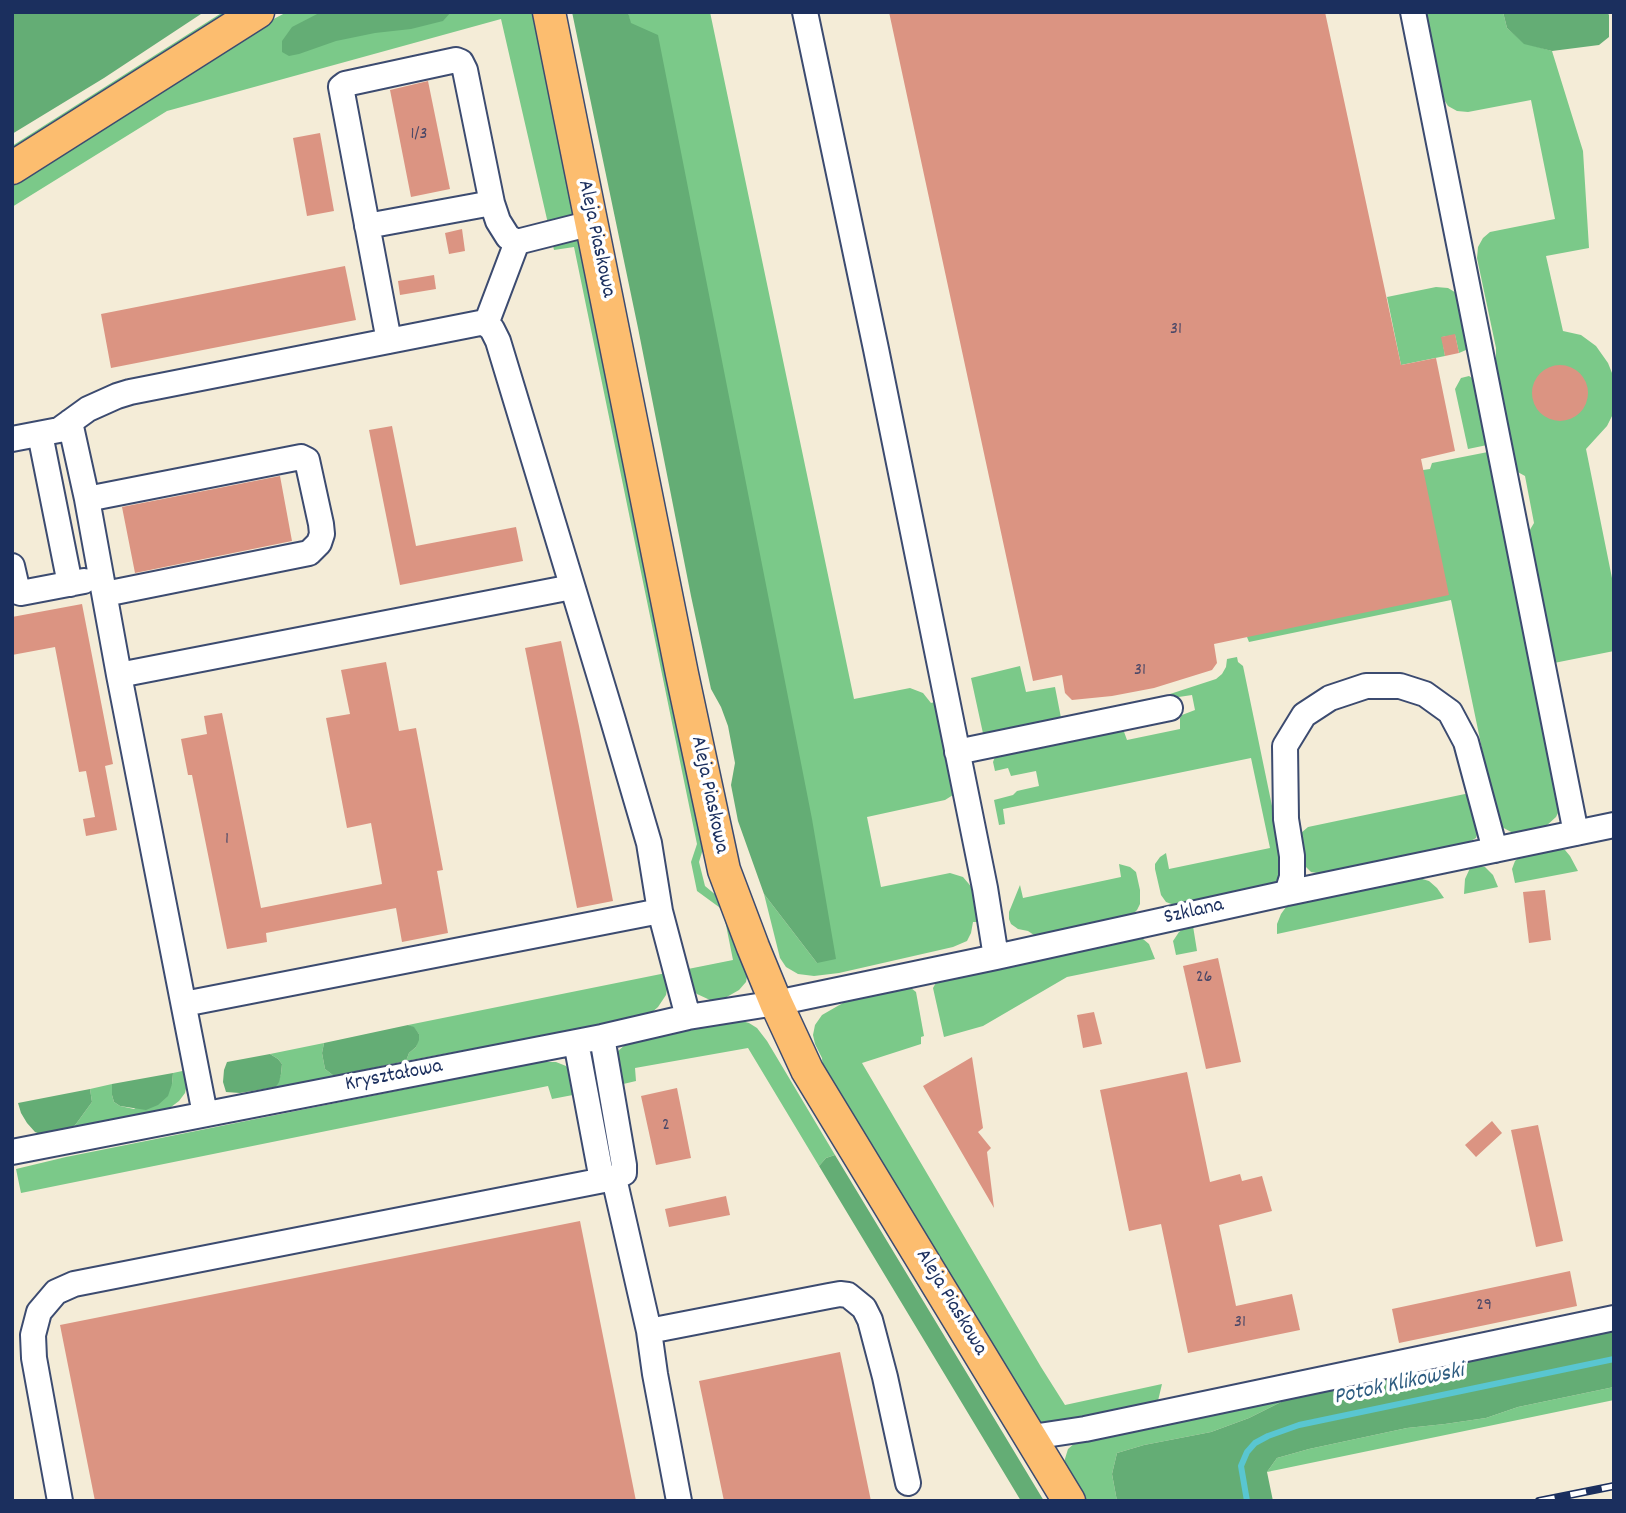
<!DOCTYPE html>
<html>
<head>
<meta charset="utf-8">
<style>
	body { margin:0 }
	#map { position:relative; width:1626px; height:1513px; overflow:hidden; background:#f4ecd7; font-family:Dekko,sans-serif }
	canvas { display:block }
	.frame { position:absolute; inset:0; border:14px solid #1b2f5e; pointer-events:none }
</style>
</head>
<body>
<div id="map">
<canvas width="1626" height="1513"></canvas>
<div class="frame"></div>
</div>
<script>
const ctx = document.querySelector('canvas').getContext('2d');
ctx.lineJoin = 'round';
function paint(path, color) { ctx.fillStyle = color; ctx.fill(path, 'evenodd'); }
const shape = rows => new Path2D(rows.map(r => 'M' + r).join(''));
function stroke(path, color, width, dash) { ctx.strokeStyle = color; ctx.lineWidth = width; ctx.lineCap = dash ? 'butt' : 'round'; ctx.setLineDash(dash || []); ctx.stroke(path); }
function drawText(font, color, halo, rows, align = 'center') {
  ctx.font = font + ' Dekko,sans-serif'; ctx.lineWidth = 7; ctx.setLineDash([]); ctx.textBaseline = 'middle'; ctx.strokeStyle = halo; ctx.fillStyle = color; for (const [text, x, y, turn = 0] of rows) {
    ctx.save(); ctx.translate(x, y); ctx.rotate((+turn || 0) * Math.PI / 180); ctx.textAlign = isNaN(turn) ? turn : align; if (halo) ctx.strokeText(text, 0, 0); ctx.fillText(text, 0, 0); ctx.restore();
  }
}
const green = shape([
	[223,12,235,12,12,153,12,146],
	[287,12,535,12,576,206,574,218,549,228,501,19,167,111,12,207,12,181,237,38],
	[628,12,710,12,854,699,910,688,923,693,931,703,935,702,953,789,953,795,945,800,867,817,881,887,950,873,963,877,974,890,980,922,973,922,971,933,967,941,953,947,839,973,814,976,798,974,786,967,780,958,764,894,817,963],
	[1426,12,1503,12,1507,28,1524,43,1552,51,1583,151,1589,248,1546,256,1563,331,1581,335,1596,346,1608,363,1614,378,1614,412,1607,426,1586,449,1614,588,1614,651,1549,664,1528,533,1534,523,1525,476,1514,470,1496,370,1496,348,1477,258,1478,247,1483,238,1490,232,1555,219,1531,100,1468,112,1457,111,1448,106,1443,98],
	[575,238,581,241,706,839,699,862,705,886,717,896,748,971,746,982,739,990,725,998,710,1000,697,994,687,984,683,970,733,960,723,910,697,891,691,862,697,844,574,247,554,250,552,242],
	[1436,287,1448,288,1458,294,1469,345,1466,350,1459,353,1455,335,1442,337,1445,356,1401,365,1387,297],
	[1469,376,1480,383,1492,444,1468,449,1455,389,1461,378],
	[1493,451,1560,809,1556,817,1545,827,1513,833,1500,826,1497,821,1451,600,1249,642,1247,637,1423,470,1430,469,1432,463],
	[1237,657,1238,662,1243,666,1283,859,1280,877,1272,885,1174,905,1166,902,1161,895,1155,869,1155,864,1160,857,1166,853,1169,869,1270,848,1251,758,1003,809,1005,824,999,825,994,800,1013,795,1017,791,1039,786,1036,771,1011,776,1008,768,995,771,993,762,996,754,1123,729,1127,740,1180,729,1180,718,1182,715,1195,710,1192,695,1172,698,1170,694,1216,679,1222,674,1226,667,1227,659],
	[1020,666,1026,692,1055,687,1062,723,984,738,971,678],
	[1465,794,1470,796,1479,828,1476,838,1467,843,1323,874,1311,872,1303,864,1299,839,1301,833,1308,827],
	[1555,847,1565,850,1570,856,1578,871,1515,883,1512,869,1515,861,1522,854],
	[1119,864,1130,867,1136,872,1140,890,1140,904,1137,910,1131,916,1034,935,1028,931,1018,929,1011,924,1009,919,1009,912,1020,885,1023,898,1121,877],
	[1476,865,1485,867,1493,875,1498,887,1464,894,1465,879,1471,866],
	[1419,878,1429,881,1437,888,1444,898,1277,934,1277,924,1281,914,1286,907,1297,902,1405,879],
	[1193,926,1197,951,1176,955,1173,941,1179,932,1186,927],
	[1132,937,1143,939,1149,944,1155,959,1067,977,983,1026,944,1037,933,988,938,979],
	[666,973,668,984,666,995,658,1007,648,1016,406,1061,409,1053,416,1047,419,1034,414,1028,408,1025],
	[905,985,911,988,916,992,924,1036,921,1037,921,1044,862,1063,1041,1367,1065,1405,1162,1384,1157,1405,1048,1425,1039,1422,823,1069,822,1058,815,1044,813,1035,815,1025,822,1015,855,996],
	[742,1021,749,1023,757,1028,767,1041,835,1155,826,1158,819,1166,748,1048,635,1068,636,1081,619,1085,617,1052,627,1043,640,1036],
	[324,1043,322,1053,325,1069,334,1076,276,1087,281,1074,282,1064,278,1059,270,1054],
	[541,1062,556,1062,566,1066,572,1073,578,1094,552,1099,548,1086,21,1193,16,1169,66,1157],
	[187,1070,188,1080,185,1093,179,1101,167,1110,69,1130,76,1124,92,1102,90,1089,112,1084,112,1095,114,1102,120,1106,134,1109,172,1084,173,1073],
	[1614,1387,1614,1400,1267,1472,1277,1458,1309,1449,1407,1428,1445,1424,1486,1418,1518,1407],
	[1295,1395,1249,1418,1211,1432,1144,1445,1117,1453,1112,1474,1117,1501,1084,1501,1066,1473,1064,1462,1068,1449,1076,1442]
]);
const forest = shape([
	[12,12,204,12,104,78,12,134],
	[321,12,451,12,443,21,411,29,375,33,336,41,299,54,289,56,282,52,282,41,292,27],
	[572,12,628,12,631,23,658,35,812,819,836,959,817,963,764,894,738,821,731,785,735,763,728,726,721,707,711,689,691,596,638,328],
	[1503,12,1607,12,1609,15,1609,37,1599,45,1552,51,1524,44,1507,28],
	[408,1025,414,1027,419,1034,419,1040,416,1047,409,1053,406,1061,334,1076,325,1069,322,1053,324,1043],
	[270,1054,278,1059,282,1064,281,1074,279,1082,276,1087,240,1093,226,1092,223,1082,224,1070,227,1062],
	[173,1073,172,1084,168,1096,158,1105,146,1110,120,1106,114,1102,112,1095,112,1084],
	[90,1089,92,1102,76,1124,69,1130,43,1135,35,1132,27,1123,21,1113,18,1103],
	[835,1155,1003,1433,1044,1501,1021,1501,819,1166,826,1158],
	[1614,1330,1614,1387,1518,1407,1486,1418,1445,1424,1407,1428,1309,1449,1277,1458,1267,1472,1273,1501,1117,1501,1112,1474,1117,1453,1144,1445,1211,1432,1249,1418,1295,1395]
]);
const stream = shape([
	[1247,1501,1241,1466,1247,1452,1255,1443,1268,1436,1299,1425,1614,1359]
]);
const building = shape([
	[889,12,1325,12,1401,365,1436,358,1455,451,1421,459,1449,595,1214,644,1217,663,1212,670,1154,688,1112,696,1072,700,1065,693,1062,675,1033,681],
	[428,81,450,189,411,197,390,90],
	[320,133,334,211,307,216,293,138],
	[462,229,465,251,449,254,445,233],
	[345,266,356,320,111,368,101,314],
	[434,275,436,289,400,295,398,281],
	[1455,334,1459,353,1445,356,1441,337],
	'1532 393a28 28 0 1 1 56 0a28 28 0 1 1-56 0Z',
	[392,426,416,546,516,527,523,561,400,585,369,430],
	[280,476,292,541,135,573,122,507],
	[82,604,113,764,105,766,117,830,86,836,83,819,95,817,86,771,79,772,55,647,12,655,12,617],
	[561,641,579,726,613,901,577,908,525,648],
	[386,662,399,731,416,728,443,870,437,871,448,933,402,942,396,908,266,933,267,942,227,949,192,775,188,775,181,739,207,734,204,716,222,713,261,908,382,884,371,823,347,828,326,718,350,714,341,670],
	[1545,890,1551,940,1529,943,1523,892],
	[1218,958,1241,1062,1206,1069,1183,966],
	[1094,1012,1102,1044,1083,1048,1077,1015],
	[972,1057,983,1128,978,1132,991,1148,987,1152,994,1208,923,1086],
	[1187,1072,1210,1182,1240,1174,1242,1181,1262,1176,1272,1211,1219,1225,1236,1306,1292,1294,1300,1330,1188,1353,1161,1224,1129,1231,1100,1090],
	[677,1088,691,1158,656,1165,641,1096],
	[1492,1121,1502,1133,1476,1157,1465,1145],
	[1538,1125,1563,1241,1536,1247,1511,1130],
	[726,1196,730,1215,669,1227,665,1209],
	[580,1221,636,1501,95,1501,60,1325],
	[1570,1271,1577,1306,1399,1343,1392,1309],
	[840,1352,871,1501,724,1501,699,1381]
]);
const minor = shape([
	[805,12,876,349,985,888,996,957],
	[1413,12,1576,833],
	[367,226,492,203],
	[486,324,517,242],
	[389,341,341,87,345,84,456,60,461,62,465,70,492,203,498,221,508,237,517,242,592,223],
	[70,422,87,499,119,675,205,1114],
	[40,434,70,584],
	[12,439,59,430,88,409,117,396,130,392,480,323,486,324,492,329,498,341,612,717,649,843,660,911,688,1017],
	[87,499,301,457,307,460,321,524,322,534,319,543,309,553,105,594],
	[12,566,18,592,21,593,84,581],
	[119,675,572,587],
	[957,752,1170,708],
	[1287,893,1292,877,1292,856,1286,819,1285,746,1304,715,1330,698,1366,686,1400,686,1425,694,1450,712,1466,742,1495,850],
	[184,1004,660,911],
	[602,1037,624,1165,624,1173,614,1178],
	[576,1042,602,1180],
	[12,1152,602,1037,688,1017,776,1003,996,957,1287,893,1614,825],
	[649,1331,829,1296,840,1294,848,1295,864,1308,870,1320,885,1377,908,1483],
	[1032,1437,1085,1429,1614,1318],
	[60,1501,34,1358,33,1335,39,1312,56,1292,74,1284,614,1178,649,1331,655,1374,679,1501]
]);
const major = shape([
	[549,12,682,674,724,870,753,947,776,1003,807,1070,1069,1501],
	[12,168,258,12]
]);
const rail = shape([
	[1539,1501,1614,1486]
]);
const numberNames = [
	["1/3",419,136],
	["31",1176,331],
	["31",1140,672],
	["1",227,841],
	["26",1204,979],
	["2",666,1127],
	["29",1484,1307],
	["31",1240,1324]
];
const streetNames = [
	["Aleja Piaskowa",595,239,78],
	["Aleja Piaskowa",708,795,78],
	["Szklana",1194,913,-13],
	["Kryształowa",394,1077,-11],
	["Aleja Piaskowa",950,1303,59]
];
const waterNames = [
	["Potok Klikowski",1399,1386,-12]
];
paint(green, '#7bc989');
paint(forest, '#64ad75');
stroke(stream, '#59c6d1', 6);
paint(building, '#db9482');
stroke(minor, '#3c4b70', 28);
stroke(major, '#3c4b70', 35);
stroke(minor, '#fff', 24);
stroke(major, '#fcbd6f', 32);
stroke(rail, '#1b2f5e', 8);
stroke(rail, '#fff', 5, [16]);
drawText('18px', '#4b4867', null, numberNames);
drawText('21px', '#1b2f5e', '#fff', streetNames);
drawText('italic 23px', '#2e5c80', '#fff', waterNames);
</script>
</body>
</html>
